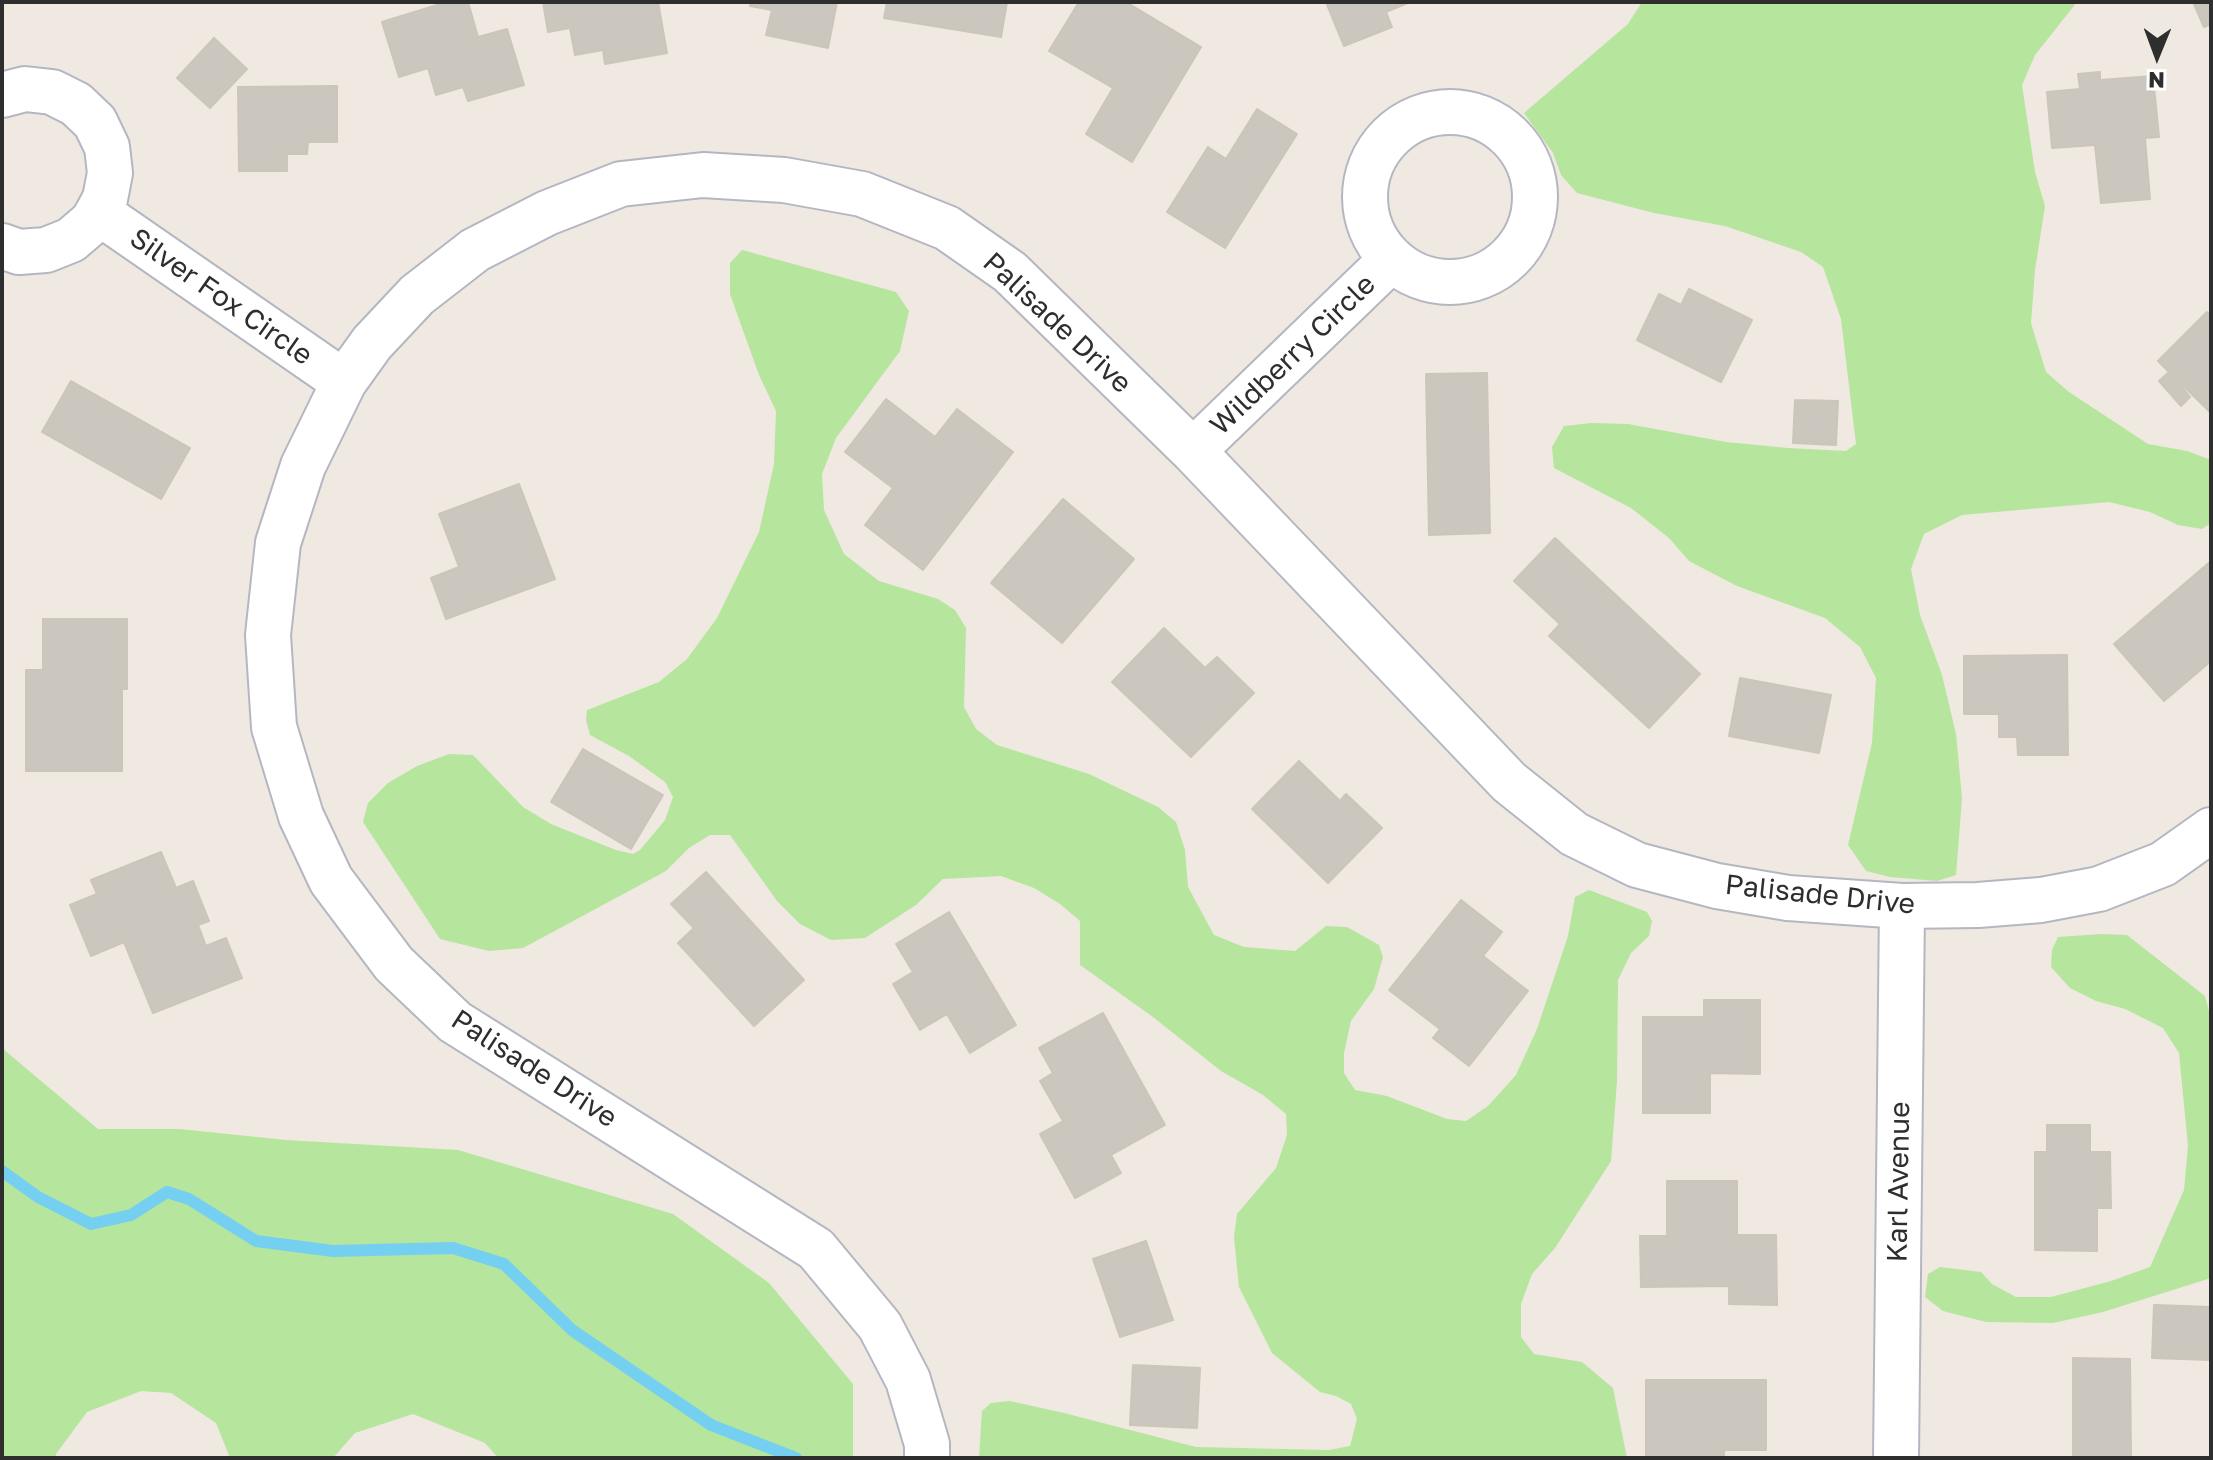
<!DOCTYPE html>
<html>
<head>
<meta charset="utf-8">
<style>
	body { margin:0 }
	#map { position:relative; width:2213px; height:1460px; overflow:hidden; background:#efe9e1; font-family:"Golos Text",sans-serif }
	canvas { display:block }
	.frame { position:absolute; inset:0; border:4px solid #2e2e2e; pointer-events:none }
	.north { position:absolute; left:2117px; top:16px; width:80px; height:80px; -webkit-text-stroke:6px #fff; paint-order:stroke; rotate:181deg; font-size:22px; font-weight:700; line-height:32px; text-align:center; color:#2e2e2e }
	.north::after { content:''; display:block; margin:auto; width:28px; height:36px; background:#2e2e2e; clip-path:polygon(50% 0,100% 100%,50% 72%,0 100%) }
</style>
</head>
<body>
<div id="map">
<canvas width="2213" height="1460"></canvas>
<div class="frame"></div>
<div class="north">N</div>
</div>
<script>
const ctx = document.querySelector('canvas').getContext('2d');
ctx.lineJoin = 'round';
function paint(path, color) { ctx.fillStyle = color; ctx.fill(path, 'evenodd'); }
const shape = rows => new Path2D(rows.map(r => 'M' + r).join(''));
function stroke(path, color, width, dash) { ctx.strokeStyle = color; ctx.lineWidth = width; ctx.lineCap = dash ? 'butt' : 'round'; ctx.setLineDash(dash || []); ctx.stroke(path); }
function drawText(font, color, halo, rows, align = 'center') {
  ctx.font = font + ' "Golos Text",sans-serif'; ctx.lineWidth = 6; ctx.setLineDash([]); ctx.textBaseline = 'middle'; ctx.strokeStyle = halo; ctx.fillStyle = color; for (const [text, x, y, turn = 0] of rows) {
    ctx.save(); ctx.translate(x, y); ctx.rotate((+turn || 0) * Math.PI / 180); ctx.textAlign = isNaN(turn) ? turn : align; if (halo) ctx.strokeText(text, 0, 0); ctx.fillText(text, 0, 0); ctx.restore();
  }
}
const green = shape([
	[1642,2,2077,2,2035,55,2022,85,2035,172,2045,206,2035,270,2031,323,2046,372,2069,392,2148,444,2187,451,2211,460,2211,523,2202,529,2178,525,2150,512,2109,502,1962,515,1924,534,1911,569,1920,615,1942,675,1956,734,1962,798,1956,875,1937,881,1890,877,1866,871,1848,845,1872,743,1876,678,1860,647,1825,618,1737,586,1689,561,1669,538,1631,508,1554,468,1552,447,1564,426,1592,423,1628,424,1726,442,1788,448,1846,451,1856,444,1841,319,1823,267,1801,252,1725,226,1654,213,1577,193,1561,175,1553,153,1524,113,1628,24],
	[742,250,896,292,909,311,900,351,836,438,822,474,824,510,844,554,879,581,938,599,955,610,966,628,964,707,976,729,997,745,1089,774,1158,807,1176,822,1185,850,1188,887,1214,935,1244,947,1295,951,1326,926,1347,927,1379,945,1383,957,1374,989,1351,1021,1344,1053,1344,1073,1355,1090,1387,1096,1447,1119,1466,1121,1488,1106,1516,1075,1537,1029,1568,936,1575,897,1589,890,1647,912,1652,921,1649,936,1631,953,1618,980,1617,1081,1611,1161,1555,1248,1532,1274,1521,1304,1521,1337,1534,1354,1582,1362,1613,1388,1627,1458,979,1458,982,1411,991,1403,1010,1401,1064,1413,1196,1447,1329,1450,1350,1446,1357,1419,1351,1404,1336,1396,1320,1392,1272,1353,1239,1287,1234,1237,1237,1214,1276,1168,1287,1135,1286,1114,1263,1095,1221,1071,1153,1017,1080,965,1080,921,1060,904,1034,888,1001,876,943,879,916,905,865,938,831,940,800,924,777,901,730,835,710,835,689,848,666,871,523,948,489,951,440,939,363,822,368,803,388,783,417,766,449,754,473,755,523,807,551,824,616,850,633,854,640,850,665,820,673,797,665,782,629,756,590,735,586,720,587,710,659,682,687,659,717,618,759,532,774,464,776,411,759,375,730,294,730,263],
	[2101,934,2127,935,2205,996,2211,1019,2211,1278,2103,1312,2053,1323,1986,1322,1943,1311,1925,1297,1928,1274,1940,1267,1981,1272,1992,1284,2016,1297,2051,1297,2111,1281,2150,1267,2184,1190,2188,1146,2179,1053,2163,1028,2125,1009,2096,1001,2070,988,2051,967,2052,950,2058,937],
	[2,1048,98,1129,180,1129,286,1140,458,1150,673,1214,769,1283,853,1384,853,1458,498,1458,485,1443,413,1414,355,1433,333,1458,230,1458,216,1423,171,1393,141,1391,87,1412,56,1454,56,1458,2,1458]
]);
const stream = shape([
	[2,1171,38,1197,91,1224,131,1215,167,1192,189,1199,256,1241,333,1251,453,1248,504,1264,572,1330,711,1425,796,1458]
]);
const building = shape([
	[447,2,468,2,478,37,507,29,524,85,468,101,463,87,436,95,428,68,399,77,382,22,447,2],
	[543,2,658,2,667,53,605,64,603,50,575,55,570,28,548,32,543,2],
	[751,2,837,2,828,48,766,35,772,10,750,6,751,2],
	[887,2,1007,2,1001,37,884,18,887,2],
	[1079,2,1126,2,1201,47,1132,162,1086,134,1113,88,1049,51,1079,2],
	[1326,2,1410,2,1386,12,1392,27,1344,46,1326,2],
	[2193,2,2211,2,2211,24,2204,27,2193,2],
	[214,38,247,69,210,108,177,78,214,38],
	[2100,72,2100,80,2153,76,2159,137,2145,138,2150,199,2101,203,2095,145,2052,148,2047,92,2080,89,2078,74,2100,72],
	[337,86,337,142,308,142,307,154,287,154,287,171,239,171,238,87,337,86],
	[1257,109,1297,134,1225,248,1167,212,1208,147,1226,159,1257,109],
	[1689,289,1752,320,1721,382,1637,340,1659,294,1681,305,1689,289],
	[2207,312,2211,316,2211,413,2158,361,2207,312],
	[2169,372,2190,397,2181,406,2159,381,2169,372],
	[1487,373,1490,533,1429,535,1426,374,1487,373],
	[71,381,190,448,161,499,42,432,71,381],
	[886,399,935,437,957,409,1013,452,923,570,865,525,893,488,845,452,886,399],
	[1795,400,1838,401,1836,445,1793,443,1795,400],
	[519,484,555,579,446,619,431,578,459,567,439,514,519,484],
	[1063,499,1134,559,1062,643,991,583,1063,499],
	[1555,538,1700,674,1649,728,1549,636,1560,624,1514,581,1555,538],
	[2211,561,2211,661,2164,701,2114,644,2211,561],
	[43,619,127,619,127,689,122,689,122,771,26,771,26,670,43,670,43,619],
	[1164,628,1205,668,1217,657,1254,693,1191,757,1112,682,1164,628],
	[2067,655,2068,755,2018,755,2017,737,1999,737,1999,714,1964,714,1964,656,2067,655],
	[1740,678,1831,695,1819,753,1729,736,1740,678],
	[583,749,663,795,631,849,551,802,583,749],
	[1299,761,1340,801,1346,794,1382,828,1328,883,1252,809,1299,761],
	[161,852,176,888,193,881,209,921,198,925,206,946,226,938,242,978,153,1013,124,942,91,956,70,905,97,894,91,880,161,852],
	[706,872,804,980,754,1026,678,943,694,928,671,904,706,872],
	[1461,900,1502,932,1483,956,1528,991,1469,1066,1433,1038,1440,1029,1389,990,1461,900],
	[949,912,1016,1025,970,1053,947,1014,920,1030,893,984,913,972,896,944,949,912],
	[1704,1000,1760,1000,1760,1074,1710,1073,1710,1113,1643,1113,1643,1017,1704,1017,1704,1000],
	[1103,1013,1165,1125,1111,1155,1121,1173,1075,1198,1040,1134,1063,1121,1040,1081,1053,1073,1039,1048,1103,1013],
	[2047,1125,2090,1125,2090,1152,2110,1152,2111,1208,2097,1208,2097,1251,2035,1250,2035,1152,2047,1152,2047,1125],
	[1667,1181,1737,1181,1737,1235,1776,1235,1777,1305,1729,1304,1729,1286,1641,1287,1640,1236,1667,1236,1667,1181],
	[1146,1241,1173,1320,1120,1337,1093,1259,1146,1241],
	[2154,1305,2211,1307,2211,1360,2152,1358,2154,1305],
	[2073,1358,2130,1359,2131,1458,2073,1458,2073,1358],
	[1133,1365,1200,1368,1197,1428,1130,1425,1133,1365],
	[1646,1380,1766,1380,1766,1450,1724,1450,1724,1458,1646,1458,1646,1380]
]);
const minor = shape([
	[2,95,25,89,52,92,76,104,95,122,107,147,110,173,105,199,98,212,92,222,71,240,46,250,19,252,2,246],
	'1365 197a85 85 0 1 1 170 0a85 85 0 1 1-170 0Z',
	[98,212,344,382],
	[1193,451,1392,259],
	[927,1458,927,1444,908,1380,880,1326,816,1249,455,1022,394,964,331,880,301,816,274,727,268,635,278,543,303,466,344,382,372,343,417,295,475,250,547,213,621,184,703,175,784,180,862,194,947,228,1010,272,1193,451,1509,782,1574,834,1637,865,1717,886,1788,898,1902,906,1978,905,2041,900,2099,889,2163,864,2211,830],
	[1896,1458,1902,906]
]);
const streetNames = [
	["Silver Fox Circle",221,297,35],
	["Palisade Drive",1057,323,43],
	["Wildberry Circle",1293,355,-44],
	["Palisade Drive",1820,895,6],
	["Palisade Drive",534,1069,33],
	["Karl Avenue",1899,1182,-89]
];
paint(green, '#b6e59e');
stroke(stream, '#75cff0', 12);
paint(building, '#cbc7bf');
stroke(building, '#cbc5ba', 2);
stroke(minor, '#b4b7c1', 48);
stroke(minor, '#fff', 44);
drawText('28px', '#2e2e2e', '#fff', streetNames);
</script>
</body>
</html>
